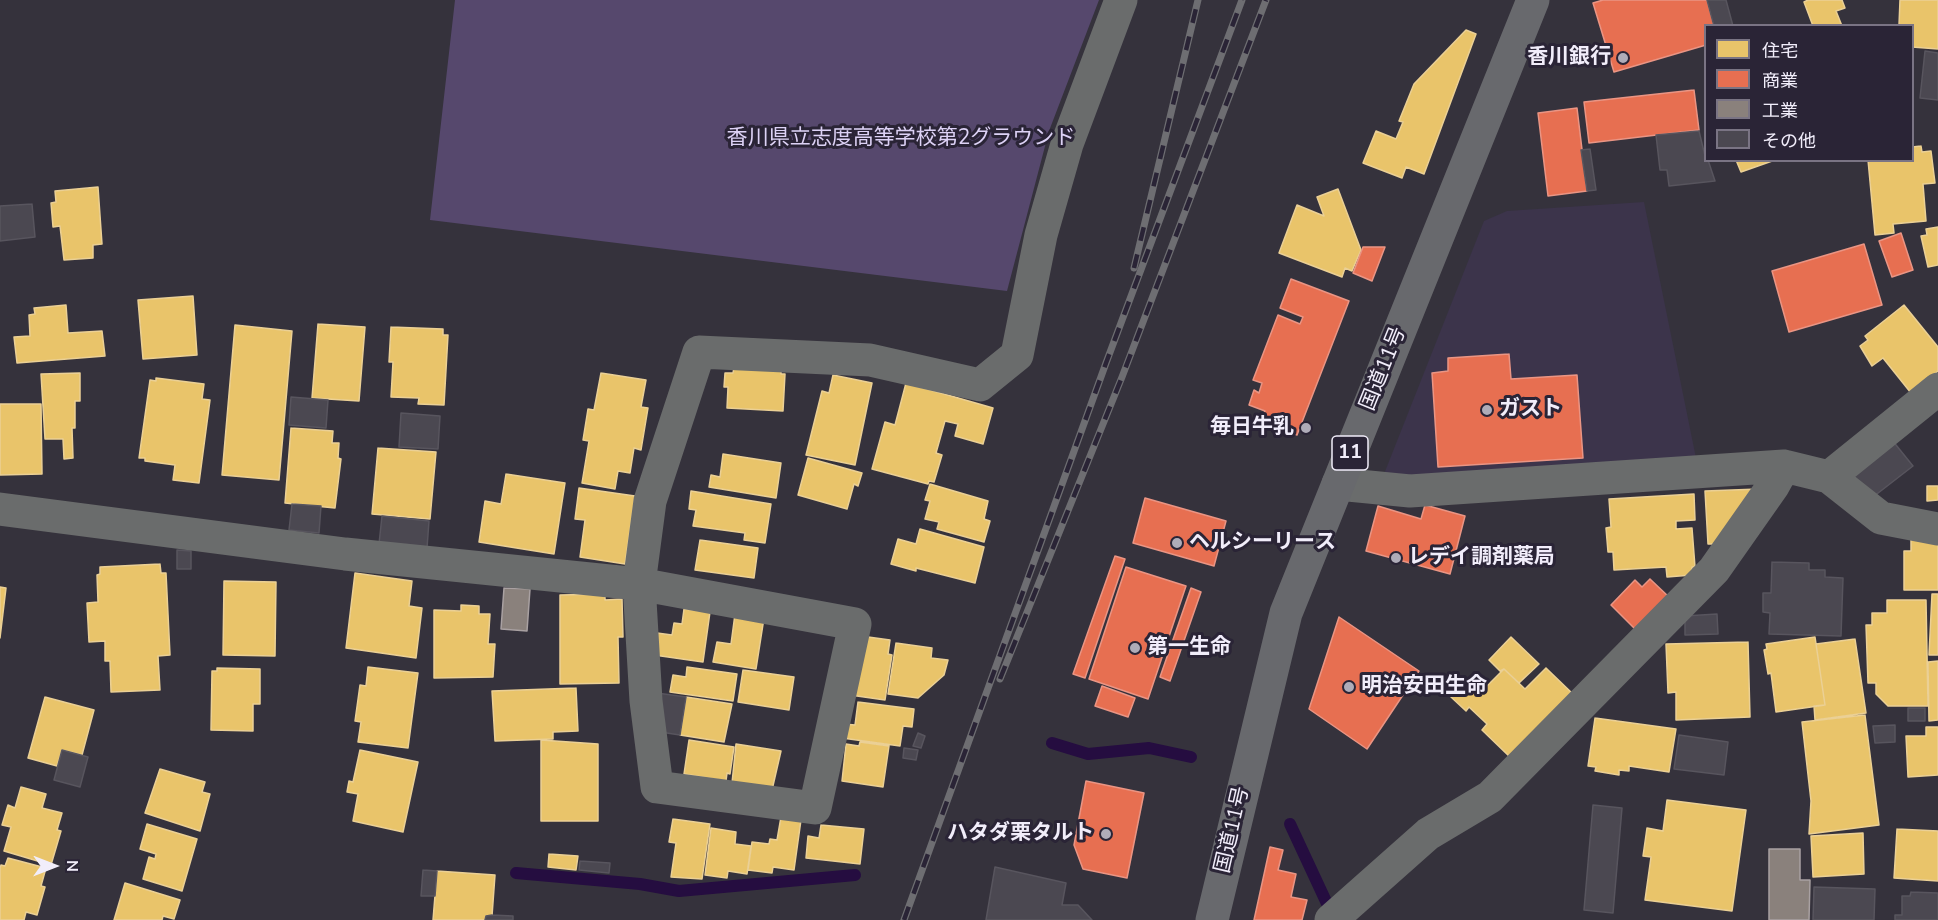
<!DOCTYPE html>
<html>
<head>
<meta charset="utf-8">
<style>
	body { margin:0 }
	#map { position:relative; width:1938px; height:920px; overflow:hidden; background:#35323c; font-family:"Nunito Sans","Noto Sans JP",sans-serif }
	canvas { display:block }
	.legend { position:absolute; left:1704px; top:24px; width:210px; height:138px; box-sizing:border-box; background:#2a2436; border:2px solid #7a7484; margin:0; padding:8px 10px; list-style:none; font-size:18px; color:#f1edfa }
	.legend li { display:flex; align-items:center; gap:12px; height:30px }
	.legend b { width:30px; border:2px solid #7a7484 }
	.north { position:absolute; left:24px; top:836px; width:60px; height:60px; -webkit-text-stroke:4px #2a2436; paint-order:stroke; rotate:90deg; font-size:16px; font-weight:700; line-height:24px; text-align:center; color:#f1edfa }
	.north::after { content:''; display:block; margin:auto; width:21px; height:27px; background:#f1edfa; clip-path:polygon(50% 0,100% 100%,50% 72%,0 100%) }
</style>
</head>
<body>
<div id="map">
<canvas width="1938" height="920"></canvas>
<ul class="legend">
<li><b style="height:16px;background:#e9c46a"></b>住宅</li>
<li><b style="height:16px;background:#e76f51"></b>商業</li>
<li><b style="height:16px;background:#8a817c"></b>工業</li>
<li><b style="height:16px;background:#4b4851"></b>その他</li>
</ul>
<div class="north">N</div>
</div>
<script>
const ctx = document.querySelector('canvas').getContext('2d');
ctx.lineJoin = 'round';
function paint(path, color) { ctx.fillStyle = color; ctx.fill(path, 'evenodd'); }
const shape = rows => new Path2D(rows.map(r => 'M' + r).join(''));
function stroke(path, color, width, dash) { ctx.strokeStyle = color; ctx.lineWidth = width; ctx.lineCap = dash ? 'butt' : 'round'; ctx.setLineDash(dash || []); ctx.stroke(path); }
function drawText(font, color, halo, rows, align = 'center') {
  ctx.font = font + ' "Nunito Sans","Noto Sans JP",sans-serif'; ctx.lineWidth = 6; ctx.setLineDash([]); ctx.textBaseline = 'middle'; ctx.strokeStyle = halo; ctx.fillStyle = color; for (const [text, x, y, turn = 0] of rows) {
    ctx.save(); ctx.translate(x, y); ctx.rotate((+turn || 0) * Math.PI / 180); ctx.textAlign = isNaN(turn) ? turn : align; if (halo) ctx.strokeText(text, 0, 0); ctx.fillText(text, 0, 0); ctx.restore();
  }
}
const built = shape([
	[1644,202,1697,463,1392,477,1384,474,1484,221,1507,211]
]);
const green = shape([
	[455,0,1099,0,1049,131,1007,291,430,220]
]);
const homes = shape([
	[1808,0,1842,0,1845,8,1836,11,1842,26,1813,26,1804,2,1808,0],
	[1900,0,1938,0,1938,49,1912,47,1912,26,1879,26,1899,25,1900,0],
	[1466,30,1476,34,1424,174,1406,167,1402,178,1363,163,1376,131,1396,139,1403,122,1399,121,1414,84,1466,30],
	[1921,146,1922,152,1931,151,1935,183,1923,184,1926,221,1893,224,1894,233,1875,235,1868,160,1912,160,1912,147,1921,146],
	[1736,160,1775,160,1741,172,1736,160],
	[98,187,102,244,93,245,93,258,64,260,60,226,53,227,51,203,56,202,55,191,98,187],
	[1338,189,1361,250,1352,271,1345,268,1342,277,1279,253,1297,205,1324,216,1317,197,1338,189],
	[1938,227,1938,265,1928,267,1921,236,1927,235,1926,229,1938,227],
	[193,296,197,355,143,359,138,300,193,296],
	[66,305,68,333,102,331,105,356,17,363,14,337,30,336,29,315,35,314,34,308,66,305],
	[1904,305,1938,347,1938,371,1911,393,1883,358,1872,366,1860,346,1868,340,1865,336,1904,305],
	[318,324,365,327,359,401,312,398,318,324],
	[235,325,292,331,279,480,222,475,235,325],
	[391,327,443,329,443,335,448,335,444,405,418,404,419,398,391,397,393,362,389,362,391,327],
	[734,367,781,370,781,374,785,374,783,411,727,408,728,387,724,387,725,373,733,373,734,367],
	[80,373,80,401,75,401,75,428,72,428,73,458,64,459,63,439,45,439,41,374,80,373],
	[601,373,646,380,641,407,648,408,641,450,634,448,630,473,618,471,615,489,582,483,589,441,583,440,588,409,594,410,601,373],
	[833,375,872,383,855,465,806,455,822,391,829,393,833,375],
	[156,378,204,384,202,399,210,400,199,483,173,480,175,465,145,461,145,458,139,458,150,380,156,381,156,378],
	[906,383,993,408,983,444,955,436,958,424,945,421,936,453,942,455,934,482,929,481,928,484,872,469,885,422,895,425,906,383],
	[0,404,41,404,42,474,0,475,0,404],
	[291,428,333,431,332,443,339,443,338,458,341,459,335,508,285,503,291,428],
	[378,448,436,452,430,519,372,514,378,448],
	[723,454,781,463,776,498,709,487,711,475,720,477,723,454],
	[808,458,862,473,858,486,854,484,847,509,798,495,808,458],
	[506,474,565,483,554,554,479,542,485,501,501,504,506,474],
	[930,484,988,501,984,519,990,521,984,542,937,529,939,522,925,519,930,501,925,500,930,484],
	[1927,486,1938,486,1938,500,1927,501,1927,486],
	[579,488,635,496,625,564,580,557,585,520,575,519,579,488],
	[1759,489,1719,544,1708,544,1705,491,1759,489],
	[691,491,771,504,765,543,744,540,745,533,693,526,696,510,689,509,691,491],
	[1694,494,1695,520,1676,521,1676,529,1692,528,1695,567,1692,567,1692,575,1667,577,1666,567,1614,570,1613,552,1608,552,1606,528,1611,527,1609,499,1694,494],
	[920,529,984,547,975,583,916,568,916,571,891,564,898,539,916,544,920,529],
	[700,540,758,548,754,578,695,570,700,540],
	[1911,540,1938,540,1938,590,1904,590,1904,551,1911,551,1911,540],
	[160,564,161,573,166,573,170,655,158,656,160,690,111,692,110,661,105,661,105,641,89,642,87,603,98,602,97,575,100,574,100,567,160,564],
	[355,573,412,581,409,606,422,608,416,658,346,648,355,573],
	[224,581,276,582,275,656,223,655,224,581],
	[0,587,6,588,0,638,0,587],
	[605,594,605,600,622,599,623,637,618,637,619,683,560,684,560,595,605,594],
	[1932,594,1938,594,1938,655,1929,655,1932,594],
	[1887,600,1926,600,1928,706,1888,706,1876,694,1876,683,1868,683,1866,625,1872,625,1872,613,1887,613,1887,600],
	[461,605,479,606,479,614,490,614,488,644,495,644,493,677,434,678,434,610,461,611,461,605],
	[684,609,710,612,703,662,654,655,657,633,672,635,674,623,682,624,684,609],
	[735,614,764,618,756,669,713,662,717,642,731,644,735,614],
	[861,636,890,640,888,654,892,655,885,700,843,694,861,636],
	[1511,637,1539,664,1519,683,1504,669,1500,671,1489,660,1511,637],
	[1815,637,1825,705,1776,712,1771,673,1768,674,1764,650,1767,649,1766,644,1815,637],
	[1855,639,1866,713,1815,720,1814,706,1825,705,1816,644,1855,639],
	[1748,642,1750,717,1676,720,1676,692,1668,693,1666,644,1748,642],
	[896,643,932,648,931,658,948,660,944,675,918,698,888,694,896,643],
	[1938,661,1938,720,1929,721,1928,662,1938,661],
	[368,667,418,673,408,748,358,742,361,722,355,721,360,685,366,686,368,667],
	[687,667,737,674,733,701,670,692,673,675,686,677,687,667],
	[217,668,260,669,260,704,253,704,253,731,211,730,212,671,217,671,217,668],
	[1546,668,1575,696,1512,759,1482,730,1487,724,1469,707,1466,711,1451,697,1465,682,1478,695,1504,669,1525,689,1546,668],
	[743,670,794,677,789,710,738,702,743,670],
	[576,688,578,731,553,732,553,739,495,741,492,691,576,688],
	[45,697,94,710,82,755,62,750,57,766,28,758,45,697],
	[686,697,732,704,724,742,680,735,686,697],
	[858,702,914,709,912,727,903,726,900,746,842,738,844,724,855,725,858,702],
	[1865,715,1879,825,1809,834,1811,801,1802,722,1865,715],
	[1595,718,1676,729,1669,772,1629,766,1629,771,1619,770,1619,775,1595,771,1596,767,1588,766,1595,718],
	[1926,727,1938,727,1938,775,1908,777,1906,736,1926,736,1926,727],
	[541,740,598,744,598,821,541,821,541,740],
	[689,740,734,747,730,774,727,773,726,781,684,774,689,740],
	[860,742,889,746,883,787,842,781,846,744,859,746,860,742],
	[736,744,781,751,772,790,732,783,736,744],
	[360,750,418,762,403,832,353,821,358,794,347,792,349,781,353,782,360,750],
	[160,769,205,782,202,792,210,794,200,831,145,813,160,769],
	[21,787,46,794,42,808,62,813,57,830,61,831,51,865,4,851,11,827,2,825,8,805,15,808,21,787],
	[1667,800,1746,810,1732,911,1645,900,1651,857,1643,856,1647,828,1663,831,1667,800],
	[781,817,801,820,794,870,773,867,772,873,748,870,752,842,769,844,770,839,777,840,781,817],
	[673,819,710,824,702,879,671,877,676,843,669,842,673,819],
	[147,824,197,839,182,891,143,879,149,857,155,859,156,854,140,849,147,824],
	[821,825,864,829,860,864,806,858,808,836,819,838,821,825],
	[711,828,736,832,735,844,751,846,747,874,728,871,727,878,705,875,711,828],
	[1897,829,1938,831,1938,881,1894,878,1897,829],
	[1863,833,1864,874,1813,877,1811,836,1863,833],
	[549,854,578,856,576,870,548,867,549,854],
	[8,858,46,868,41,886,45,887,37,915,26,912,24,920,0,920,0,868,1,865,5,866,8,858],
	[437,871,495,875,492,916,486,916,485,920,433,920,437,871],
	[125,883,180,900,174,919,163,916,162,920,114,920,125,883]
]);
const shops = shape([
	[1603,0,1707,0,1714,26,1706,26,1706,45,1614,72,1593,3,1603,0],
	[1694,90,1699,130,1589,143,1584,102,1694,90],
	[1577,108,1587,191,1548,196,1538,113,1577,108],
	[1901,233,1913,270,1892,277,1879,241,1901,233],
	[1864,244,1882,305,1789,332,1772,271,1864,244],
	[1363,247,1385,247,1372,281,1353,273,1363,247],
	[1291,279,1349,301,1297,435,1261,421,1265,411,1249,405,1254,390,1259,393,1262,383,1253,380,1278,315,1300,324,1303,317,1280,308,1291,279],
	[1509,354,1511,379,1577,375,1583,458,1438,467,1432,373,1448,371,1448,358,1509,354],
	[1145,498,1226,521,1214,566,1133,543,1145,498],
	[1425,505,1465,516,1450,574,1366,551,1378,506,1421,519,1425,505],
	[1115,556,1125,559,1085,678,1073,674,1115,556],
	[1126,567,1186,586,1148,699,1089,679,1126,567],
	[1650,579,1670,598,1638,632,1611,605,1635,580,1642,587,1650,579],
	[1191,588,1201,592,1170,681,1160,677,1191,588],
	[1339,617,1419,671,1367,749,1309,709,1339,617],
	[1102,686,1135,698,1128,717,1095,706,1102,686],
	[1086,781,1144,793,1127,878,1083,869,1074,845,1086,781],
	[1270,847,1283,850,1278,870,1296,874,1291,897,1307,900,1302,920,1254,920,1270,847]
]);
const industry = shape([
	[504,588,530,589,527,631,501,629,504,588],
	[1769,849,1800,849,1800,880,1810,880,1809,920,1769,920,1769,849]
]);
const stream = shape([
	[1052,743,1088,754,1149,748,1191,757],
	[1290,824,1330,910],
	[516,873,640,884,679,891,855,875]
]);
const building = shape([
	[1707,0,1726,0,1733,26,1714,26,1707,0],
	[1925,51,1938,53,1938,100,1920,98,1925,51],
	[1699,131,1706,160,1708,160,1715,181,1669,186,1667,170,1660,170,1656,135,1699,131],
	[1590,149,1596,190,1587,191,1581,150,1590,149],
	[32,204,35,237,0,241,0,206,32,204],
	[291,397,328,400,326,428,289,425,291,397],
	[401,413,440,416,438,449,399,447,401,413],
	[1892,440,1913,466,1873,497,1847,475,1892,440],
	[292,504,321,506,319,533,289,530,292,504],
	[382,516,429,521,427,548,379,544,382,516],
	[177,550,191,551,191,569,177,569,177,550],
	[1772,562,1809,563,1809,570,1825,570,1825,577,1843,578,1841,636,1769,634,1770,613,1763,612,1763,593,1771,593,1772,562],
	[1717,614,1718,634,1685,635,1685,616,1717,614],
	[657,693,686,697,680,735,660,732,657,693],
	[1908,708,1925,708,1925,721,1908,721,1908,708],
	[1895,725,1895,742,1875,743,1873,726,1895,725],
	[918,733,925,736,921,748,913,746,918,733],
	[1679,735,1728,742,1724,775,1674,769,1679,735],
	[904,748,918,750,916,760,903,758,904,748],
	[62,750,88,757,80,787,54,780,62,750],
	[1593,805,1622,808,1613,913,1584,910,1593,805],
	[580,861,610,863,609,873,579,870,580,861],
	[995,867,1066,883,1062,905,1078,905,1092,920,986,920,995,867],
	[423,870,437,871,435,896,421,896,423,870],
	[1814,887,1875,889,1874,920,1813,920,1814,887],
	[1911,892,1938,893,1938,920,1895,920,1895,915,1902,915,1902,896,1910,896,1911,892],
	[492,915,513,916,513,920,485,920,486,916,492,915]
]);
const minor = shape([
	[1829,477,1938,389],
	[1338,484,1410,491,1784,466,1829,477,1881,518,1938,529],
	[0,509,345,554,639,584,855,624,815,808,657,787,646,701,639,584,650,501,699,352,870,360,980,385,1017,355,1041,235,1067,144,1121,0],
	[1331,920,1428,834,1490,797,1714,570,1773,486,1784,466]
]);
const highway = shape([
	[1212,920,1286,613,1533,0]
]);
const rail = shape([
	[1134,268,1198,0],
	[1000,679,1122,377,1266,0],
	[904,920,1106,363,1242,0]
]);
const markers = [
	[1623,58,6,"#afacb8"],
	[1487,410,6,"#afacb8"],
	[1306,428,6,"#afacb8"],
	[1177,543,6,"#afacb8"],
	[1396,558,6,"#afacb8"],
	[1135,648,6,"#afacb8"],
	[1349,687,6,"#afacb8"],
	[1106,834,6,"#afacb8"]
];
const shields = [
	[1350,453,36]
];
const shieldNames = [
	["11",1350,453]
];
const poiNames = [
	["香川銀行",1611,58,"right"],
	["ガスト",1499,410],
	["毎日牛乳",1294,428,"right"],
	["ヘルシーリース",1189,543],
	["レデイ調剤薬局",1408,558],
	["第一生命",1147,648],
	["明治安田生命",1361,687],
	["ハタダ栗タルト",1094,834,"right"]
];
const parkNames = [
	["香川県立志度高等学校第2グラウンド",901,139]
];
const streetNames = [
	["国道11号",1384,369,-68],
	["国道11号",1233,830,-77]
];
paint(built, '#3c344b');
paint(green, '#56486d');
paint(homes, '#e9c46a');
stroke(homes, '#ebd095', 1.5);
paint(shops, '#e76f51');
stroke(shops, '#ea9584', 1.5);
paint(industry, '#8a817c');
stroke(industry, '#a9a1a2', 1.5);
stroke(stream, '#250d40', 12);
paint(building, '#4b4851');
stroke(building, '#58555e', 1.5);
stroke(minor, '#6a6c6c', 33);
stroke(highway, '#68696d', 33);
stroke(rail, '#6e6e72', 7);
stroke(rail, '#2a2436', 4.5, [14]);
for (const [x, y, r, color] of markers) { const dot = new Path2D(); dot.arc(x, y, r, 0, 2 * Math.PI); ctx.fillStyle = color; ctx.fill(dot); stroke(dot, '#2a2436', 2); }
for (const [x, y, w] of shields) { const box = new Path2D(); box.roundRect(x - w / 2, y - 17, w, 34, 4.5); ctx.fillStyle = '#2a2436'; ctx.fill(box); stroke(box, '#f1edfa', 1.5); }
drawText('bold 20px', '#f1edfa', null, shieldNames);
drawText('bold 21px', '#f1edfa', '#2a2436', poiNames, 'left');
drawText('21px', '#ddd2f6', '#2a2436', parkNames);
drawText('21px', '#f1edfa', '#2a2436', streetNames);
</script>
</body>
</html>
